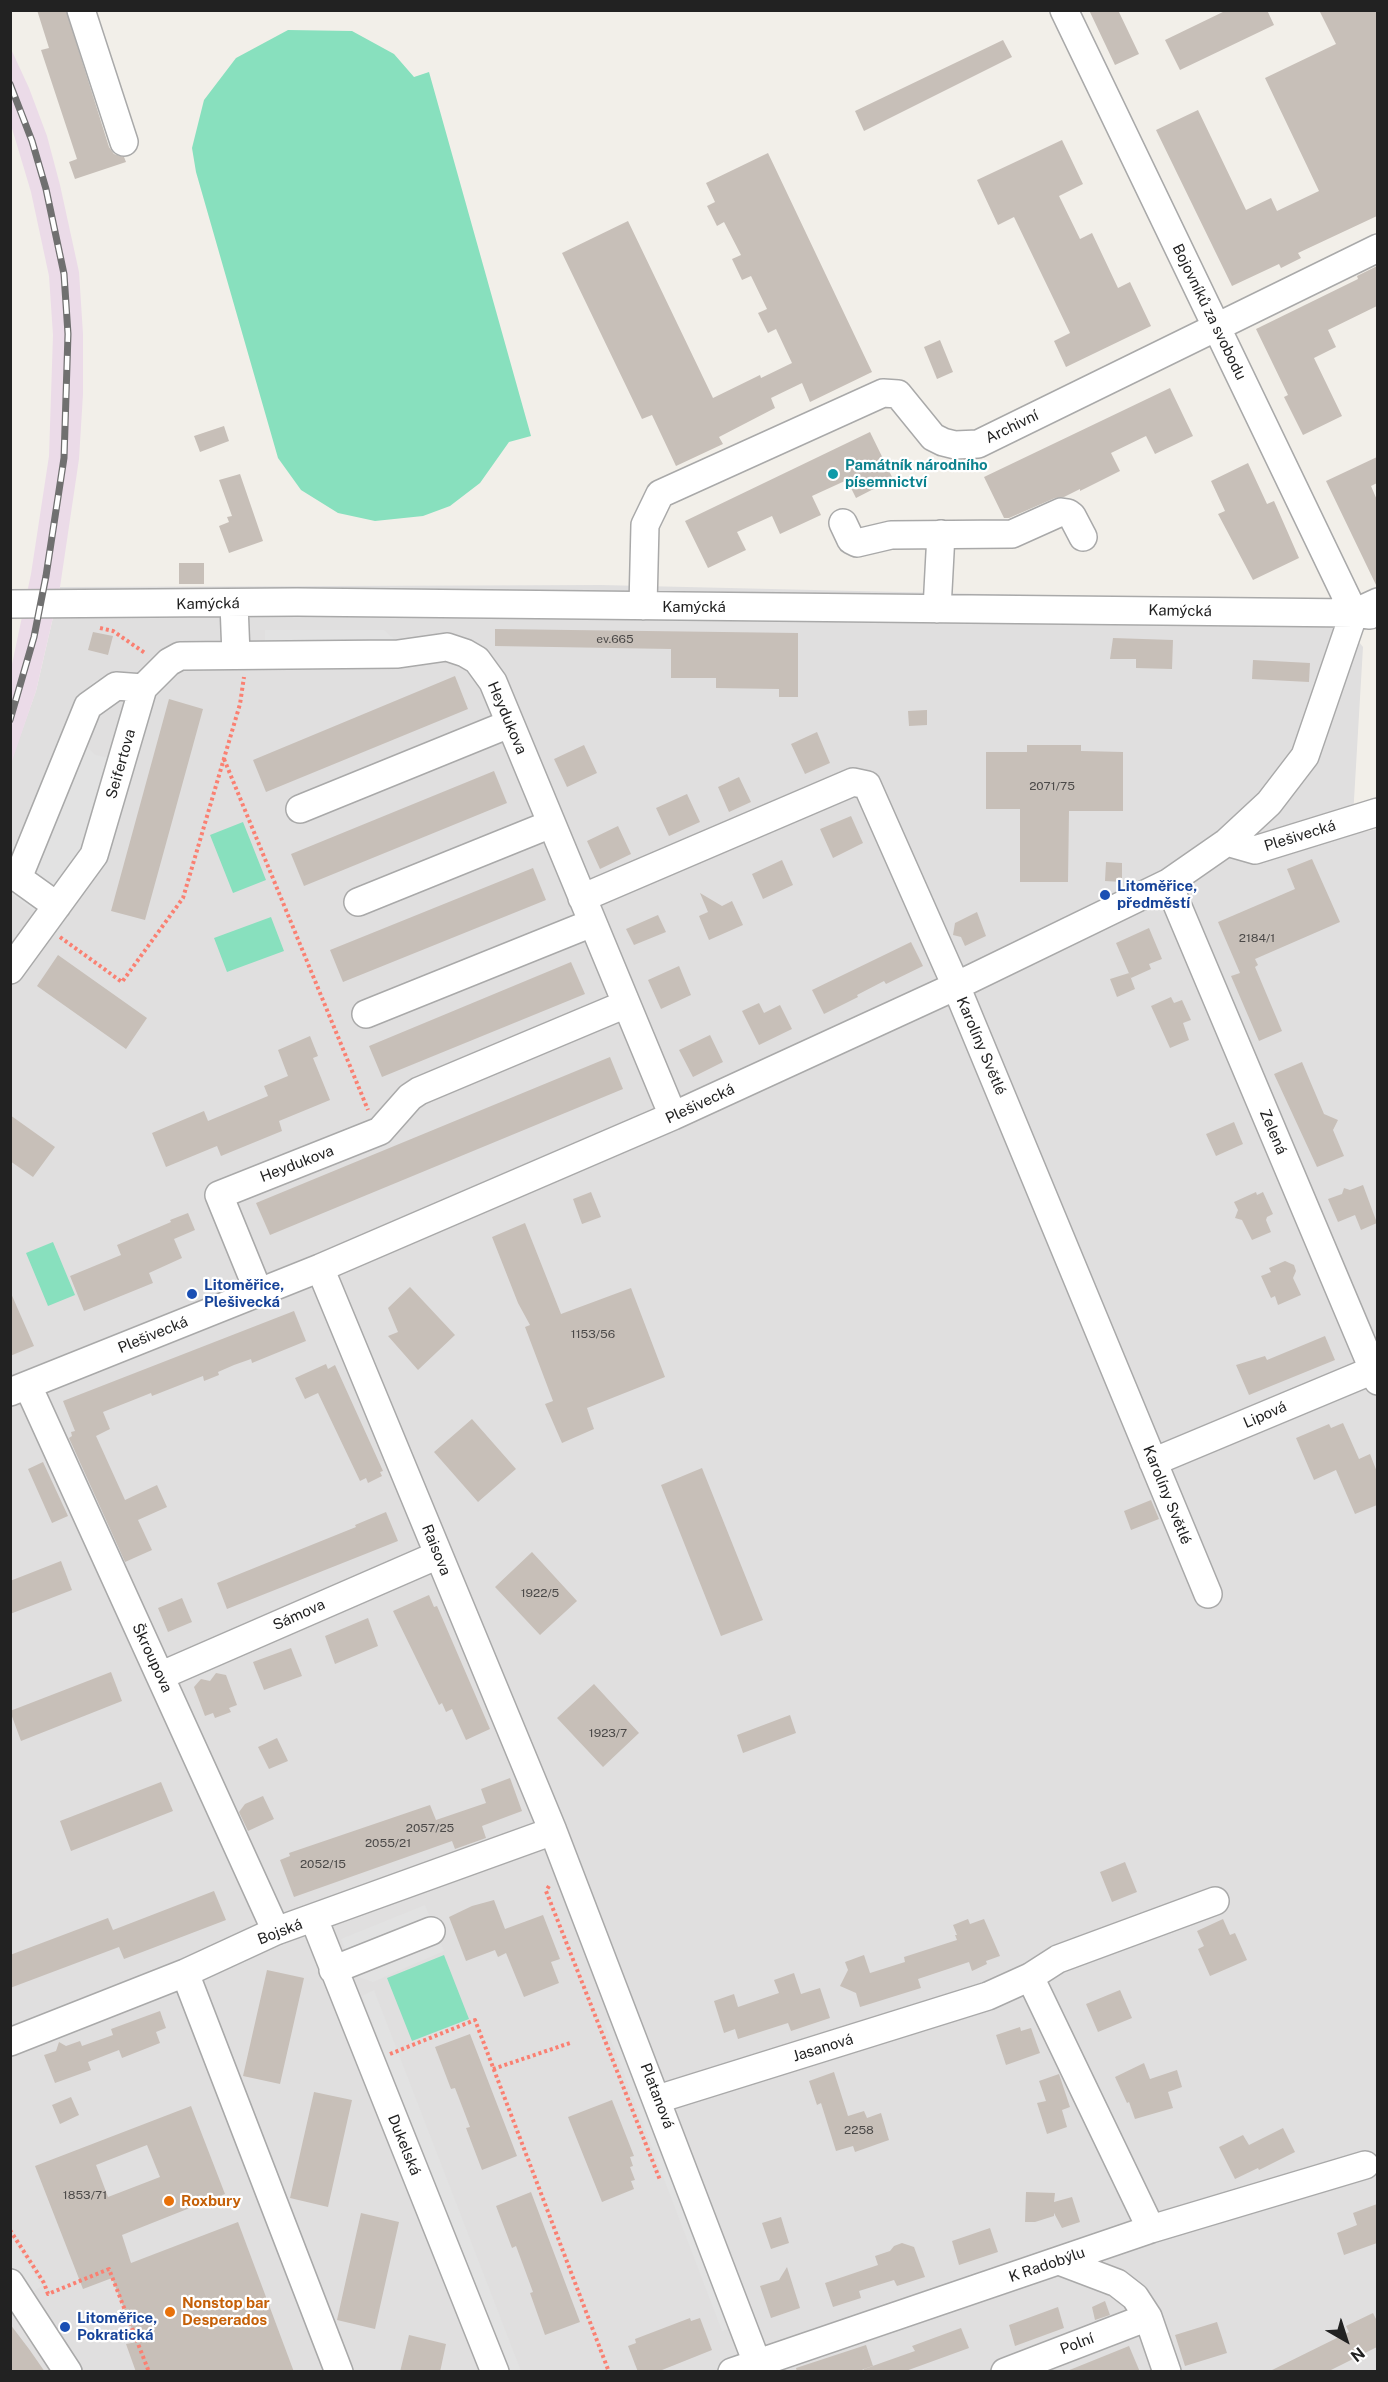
<!DOCTYPE html>
<html>
<head>
<meta charset="utf-8">
<style>
	body { margin:0 }
	#map { position:relative; width:1388px; height:2382px; overflow:hidden; background:#f2efe9; font-family:"Public Sans",sans-serif }
	canvas { display:block }
	.frame { position:absolute; inset:0; border:12px solid #222; pointer-events:none }
	.north { position:absolute; left:1316px; top:2310px; width:60px; height:60px; -webkit-text-stroke:4px #fff; paint-order:stroke; rotate:141deg; font-size:16px; font-weight:700; line-height:24px; text-align:center; color:#222 }
	.north::after { content:''; display:block; margin:auto; width:21px; height:27px; background:#222; clip-path:polygon(50% 0,100% 100%,50% 72%,0 100%) }
</style>
</head>
<body>
<div id="map">
<canvas width="1388" height="2382"></canvas>
<div class="frame"></div>
<div class="north">N</div>
</div>
<script>
const ctx = document.querySelector('canvas').getContext('2d');
ctx.lineJoin = 'round';
function paint(path, color) { ctx.fillStyle = color; ctx.fill(path, 'evenodd'); }
const shape = rows => new Path2D(rows.map(r => 'M' + r).join(''));
function stroke(path, color, width, dash) { ctx.strokeStyle = color; ctx.lineWidth = width; ctx.lineCap = dash ? 'butt' : 'round'; ctx.setLineDash(dash || []); ctx.stroke(path); }
function drawText(font, color, halo, rows, align = 'center') {
  ctx.font = font + ' "Public Sans",sans-serif'; ctx.lineWidth = 4.5; ctx.setLineDash([]); ctx.textBaseline = 'middle'; ctx.strokeStyle = halo; ctx.fillStyle = color; for (const [text, x, y, turn = 0] of rows) {
    ctx.save(); ctx.translate(x, y); ctx.rotate((+turn || 0) * Math.PI / 180); ctx.textAlign = isNaN(turn) ? turn : align; if (halo) ctx.strokeText(text, 0, 0); ctx.fillText(text, 0, 0); ctx.restore();
  }
}
const residential = shape([
	[601,585,1326,602,1363,647,1352,834,1378,829,1377,2371,11,2372,10,764,36,691,60,587]
]);
const industrial = shape([
	[11,49,29,88,47,136,60,185,79,272,83,334,83,394,79,459,60,587,36,691,11,764,11,669,31,574,49,456,53,335,49,276,31,192,11,125]
]);
const pitch = shape([
	[288,30,352,31,394,54,414,77,429,72,531,436,509,442,480,483,450,506,423,516,375,521,338,513,301,490,278,458,196,172,192,148,204,100,236,58],
	[243,822,266,880,233,893,210,835],
	[271,917,284,951,227,972,214,938],
	[53,1242,75,1295,48,1306,26,1253],
	[444,1955,469,2019,412,2041,387,1978]
]);
const parking = shape([
	[265,630,384,630,401,645,265,648],
	[112,673,136,675,102,709,91,728,88,748,96,755,112,759,92,837,39,915,11,894,11,849,33,809,77,700,93,682],
	[425,1905,444,1951,373,1982,356,1976,341,1939],
	[374,1990,521,2371,506,2371,362,1996],
	[618,2017,736,2326,722,2331,604,2022],
	[10,2235,42,2286,28,2295,11,2268]
]);
const building = shape([
	[37,10,66,10,109,147,114,154,124,157,126,162,75,179,69,162,77,159,41,50,49,48],
	[1089,10,1118,10,1139,54,1115,65],
	[1227,10,1267,10,1274,25,1180,70,1165,40],
	[1319,10,1377,10,1377,216,1298,253,1301,258,1281,268,1279,264,1232,286,1156,130,1198,110,1246,210,1271,198,1277,211,1319,191,1265,78,1336,44],
	[1003,40,1012,57,864,131,855,111],
	[1062,140,1083,184,1059,196,1080,239,1092,233,1118,288,1130,282,1151,326,1066,367,1054,341,1070,333,1014,217,998,225,977,180],
	[768,153,872,372,810,402,802,383,771,398,775,408,719,437,723,444,676,466,652,415,642,419,562,253,628,221,713,398,760,375,761,378,792,363,776,329,768,333,758,313,767,309,751,276,742,280,732,259,741,255,724,222,717,226,707,206,715,202,706,183],
	[1377,266,1377,306,1328,330,1336,347,1314,358,1342,416,1303,435,1284,397,1288,395,1256,329,1358,279,1357,276],
	[940,340,953,372,937,379,924,347],
	[1170,388,1193,436,1155,454,1146,436,1111,453,1120,471,1080,491,1080,489,1064,497,1055,498,1009,518,1004,518,984,477],
	[224,426,229,441,200,452,194,436],
	[870,432,893,479,856,498,847,480,812,496,821,515,780,534,772,516,737,532,746,550,708,568,685,521],
	[1377,457,1377,483,1371,486,1377,500,1377,587,1326,481],
	[1248,463,1267,504,1274,501,1299,558,1253,580,1218,514,1225,511,1211,481],
	[240,474,263,541,229,553,219,526,229,522,227,517,232,516,219,480],
	[179,563,204,563,204,584,179,584],
	[495,629,798,633,798,697,779,697,779,689,716,688,716,678,671,678,671,649,495,646],
	[93,632,113,636,108,655,88,650],
	[1113,638,1173,640,1172,669,1136,668,1136,659,1110,659],
	[1253,660,1310,663,1309,682,1252,679],
	[455,676,468,709,266,792,253,760],
	[169,699,203,709,145,920,111,911],
	[927,710,927,725,909,726,908,711],
	[817,732,830,763,805,774,791,744],
	[584,745,597,773,567,787,554,759],
	[1027,745,1081,745,1081,751,1123,752,1123,811,1069,811,1068,882,1020,882,1020,809,986,809,986,752,1027,752],
	[494,771,507,803,304,886,291,854],
	[739,777,751,802,729,812,718,787],
	[687,794,700,822,669,836,656,808],
	[851,816,863,843,833,858,820,829],
	[618,826,631,854,600,869,587,841],
	[1312,859,1340,922,1255,959,1258,965,1255,967,1282,1031,1259,1041,1231,976,1240,973,1218,922,1295,889,1287,869],
	[782,860,793,885,763,899,752,874],
	[1106,862,1122,863,1122,882,1105,881],
	[533,868,546,900,343,982,330,950],
	[700,893,722,906,732,901,743,925,709,940,699,916,708,912],
	[977,912,986,936,965,946,961,937,953,935,955,923],
	[658,915,666,932,634,945,626,929],
	[1149,928,1162,959,1149,964,1151,969,1131,978,1116,943],
	[911,942,923,966,886,984,884,981,857,995,858,997,824,1014,812,990],
	[58,955,147,1018,126,1049,37,986],
	[571,962,585,994,382,1077,369,1046],
	[679,966,691,995,661,1009,648,980],
	[1129,973,1135,989,1117,997,1110,979],
	[1171,997,1174,1003,1182,1000,1191,1020,1183,1023,1189,1040,1170,1048,1151,1006],
	[759,1003,764,1013,780,1005,792,1029,759,1045,742,1011],
	[710,1035,723,1062,693,1077,679,1050],
	[310,1036,318,1056,313,1058,330,1100,279,1121,282,1131,221,1156,217,1146,166,1167,152,1133,204,1111,208,1121,268,1096,264,1086,288,1076,278,1050],
	[610,1057,623,1089,270,1235,256,1203],
	[1302,1062,1324,1114,1338,1120,1333,1130,1344,1156,1317,1167,1274,1074],
	[10,1115,55,1147,33,1177,10,1161],
	[1234,1122,1243,1144,1216,1156,1206,1134],
	[1363,1185,1377,1223,1361,1230,1355,1215,1338,1222,1328,1199,1342,1194,1344,1188,1350,1190],
	[591,1192,601,1217,582,1224,573,1199],
	[1256,1192,1257,1195,1263,1192,1273,1214,1267,1217,1266,1220,1271,1232,1252,1240,1242,1220,1235,1218,1238,1210,1234,1202],
	[188,1213,195,1230,174,1239,182,1258,149,1273,153,1283,84,1311,70,1276,121,1255,117,1245,171,1222,170,1220],
	[525,1223,561,1314,631,1288,665,1377,587,1408,594,1429,562,1443,545,1404,553,1401,525,1327,530,1325,518,1303,492,1237],
	[1285,1261,1294,1265,1296,1271,1293,1278,1301,1295,1278,1305,1275,1296,1271,1298,1261,1276,1271,1272,1269,1268],
	[410,1287,455,1335,418,1370,388,1336,398,1332,388,1308],
	[10,1291,34,1346,10,1356],
	[294,1311,306,1341,252,1363,251,1359,234,1365,218,1372,219,1375,204,1381,203,1376,152,1396,151,1393,103,1412,110,1429,96,1436,125,1500,157,1485,167,1507,138,1520,152,1550,125,1562,69,1438,72,1436,71,1432,75,1431,63,1401],
	[1325,1336,1335,1360,1249,1395,1236,1365,1265,1356,1267,1360],
	[326,1364,328,1369,335,1365,383,1471,380,1472,382,1476,368,1483,366,1478,360,1481,318,1393,305,1399,295,1378],
	[472,1419,516,1469,478,1502,434,1452],
	[1343,1423,1359,1459,1370,1454,1377,1472,1377,1505,1355,1514,1336,1470,1314,1480,1296,1438,1329,1424,1331,1428],
	[43,1462,68,1516,52,1523,28,1469],
	[702,1468,763,1620,721,1636,661,1485],
	[1151,1500,1159,1519,1131,1530,1124,1511],
	[386,1512,398,1541,227,1609,217,1583,356,1527,355,1525],
	[532,1552,577,1601,540,1635,495,1587],
	[61,1561,72,1590,10,1614,10,1581],
	[429,1595,434,1607,437,1606,490,1729,466,1740,452,1709,446,1712,442,1703,439,1705,393,1611],
	[182,1598,192,1622,168,1632,158,1608],
	[368,1618,378,1646,335,1664,325,1636],
	[291,1648,302,1676,264,1690,253,1662],
	[111,1672,122,1701,21,1741,10,1711],
	[216,1673,226,1675,237,1705,229,1708,231,1712,215,1718,213,1713,205,1716,194,1687,201,1679,210,1681],
	[594,1684,639,1733,603,1767,557,1718],
	[790,1715,796,1733,743,1753,737,1735],
	[277,1738,288,1761,269,1769,258,1747],
	[510,1778,522,1811,482,1826,486,1838,455,1849,452,1841,294,1897,280,1860,290,1856,289,1853,430,1805,436,1820,486,1803,481,1789],
	[161,1782,173,1811,71,1851,60,1821],
	[263,1796,274,1819,248,1831,239,1812,245,1804],
	[1125,1862,1137,1892,1112,1902,1100,1872],
	[214,1891,226,1920,124,1959,119,1947,10,1988,10,1955,108,1918,113,1930],
	[494,1900,505,1929,543,1915,560,1959,551,1962,559,1983,524,1997,506,1953,498,1957,495,1950,466,1961,449,1917,472,1906],
	[968,1919,970,1924,984,1919,1000,1956,986,1961,987,1964,972,1971,969,1962,918,1979,921,1988,860,2007,856,1993,840,1986,848,1970,845,1962,864,1955,870,1973,905,1962,904,1957,957,1940,955,1935,957,1935,953,1925],
	[1223,1919,1230,1935,1235,1933,1247,1960,1210,1976,1198,1949,1204,1946,1197,1931],
	[267,1970,304,1978,280,2084,243,2076],
	[794,1973,801,1994,820,1988,830,2018,791,2031,788,2023,738,2039,735,2029,724,2033,714,2001,734,1994,738,2007,779,1993,774,1980],
	[1120,1990,1132,2018,1098,2032,1086,2004],
	[160,2011,166,2028,156,2032,160,2043,122,2058,119,2050,88,2062,91,2070,55,2083,44,2055,56,2051,59,2042,66,2046,80,2041,82,2046,113,2035,111,2029],
	[1020,2027,1021,2031,1031,2028,1040,2053,1006,2065,996,2035],
	[470,2034,517,2156,482,2170,466,2128,470,2127,455,2088,451,2089,435,2047],
	[1144,2063,1150,2079,1177,2070,1182,2087,1168,2092,1173,2108,1135,2119,1129,2102,1127,2103,1115,2077],
	[834,2072,848,2116,864,2111,867,2118,881,2113,889,2140,855,2152,853,2146,836,2151,821,2103,817,2105,809,2081],
	[1059,2074,1070,2107,1062,2110,1067,2127,1047,2134,1037,2103,1046,2101,1039,2081],
	[314,2092,352,2100,328,2207,290,2198],
	[71,2097,79,2115,60,2124,52,2105],
	[612,2100,634,2156,630,2157,633,2166,630,2167,635,2180,631,2181,634,2189,602,2202,568,2117],
	[191,2106,225,2194,122,2235,131,2263,238,2222,294,2372,136,2372,126,2344,137,2342,112,2278,83,2289,35,2166],
	[147,2145,160,2177,108,2197,96,2165],
	[1283,2128,1295,2152,1259,2170,1258,2168,1235,2179,1219,2147,1243,2135,1249,2145],
	[531,2192,580,2322,545,2335,530,2293,533,2292,516,2246,512,2248,496,2206],
	[1026,2192,1055,2193,1054,2202,1072,2197,1080,2222,1062,2228,1054,2213,1054,2216,1035,2222,1025,2222],
	[1377,2204,1377,2243,1344,2255,1337,2233,1357,2225,1353,2213],
	[361,2213,399,2222,375,2329,337,2320],
	[781,2217,789,2243,771,2249,762,2223],
	[990,2228,998,2252,959,2265,952,2241],
	[902,2243,914,2247,925,2277,897,2286,894,2280,859,2291,861,2298,833,2307,825,2283,878,2265,875,2256,890,2251,894,2246],
	[787,2267,800,2308,771,2318,760,2286,779,2280],
	[1105,2301,1110,2315,1095,2320,1092,2307],
	[1058,2307,1064,2328,1015,2346,1009,2325],
	[1373,2313,1377,2321,1377,2347,1327,2372,1268,2372,1349,2332,1346,2326],
	[690,2318,691,2321,700,2318,712,2350,657,2372,638,2372,628,2346,636,2343,635,2339],
	[1217,2322,1227,2353,1185,2366,1175,2335],
	[10,2324,29,2349,45,2372,10,2372],
	[961,2328,969,2348,903,2372,864,2372,864,2369,915,2351,912,2346],
	[409,2335,446,2344,440,2372,400,2372],
	[866,2345,873,2366,856,2372,797,2372,796,2368],
	[1129,2346,1140,2372,1067,2372,1067,2371]
]);
const path = shape([
	[100,628,113,631,145,653],
	[224,759,368,1110],
	[60,937,122,982,183,898,240,704,244,677],
	[549,1886,546,1891,660,2180],
	[390,2054,475,2020,609,2372],
	[493,2069,570,2043],
	[10,2230,44,2283,48,2294,109,2269,149,2372]
]);
const minor = shape([
	[81,10,124,142],
	[1064,10,1354,613],
	[843,523,851,540,857,543,891,535,1012,534,1061,512,1068,513,1072,516,1083,537],
	[10,604,297,602,1354,613,1370,615],
	[234,604,236,655],
	[643,606,645,525,660,494,883,393,898,394,933,437,943,442,955,445,978,444,1378,248],
	[937,609,941,534],
	[300,809,509,724],
	[1227,842,1255,850,1378,812],
	[1168,883,1378,1381],
	[582,898,853,782,867,785,956,986,1208,1594],
	[358,902,551,824],
	[57,906,18,878,88,706,116,686,143,688],
	[10,970,94,855,143,688,169,662,180,656,398,654,447,647,465,653,477,660,493,682,673,1116],
	[366,1014,592,923],
	[320,1268,553,1831,757,2363],
	[259,1293,219,1195,380,1131,410,1097,419,1091,626,1004],
	[28,1386,276,1931],
	[10,1392,320,1268,673,1116,956,986,1168,883,1227,842,1269,803,1305,756,1354,613,1378,602],
	[1153,1462,1378,1368],
	[160,1676,438,1555],
	[314,1919,495,2372],
	[333,1970,431,1931],
	[185,1973,339,2372],
	[1030,1977,1151,2229],
	[10,2042,185,1973,276,1931,553,1831],
	[658,2099,988,1996,1030,1977,1058,1959,1215,1901],
	[1059,2261,1117,2283,1135,2297,1148,2317,1167,2372],
	[10,2283,68,2372],
	[732,2372,1151,2229,1365,2165],
	[1005,2372,1148,2317]
]);
const rail = shape([
	[10,84,32,141,46,189,64,274,68,334,64,458,46,576,34,637,10,720]
]);
const markers = [
	[833,474,6,"#0f9aa8"],
	[1105,895,6,"#1a4fb4"],
	[192,1294,6,"#1a4fb4"],
	[169,2201,6,"#e8710a"],
	[170,2312,6,"#e8710a"],
	[65,2327,6,"#1a4fb4"]
];
const numberNames = [
	["ev.665",615,639],
	["2071/75",1052,786],
	["2184/1",1257,938],
	["1153/56",593,1334],
	["1922/5",540,1593],
	["1923/7",608,1733],
	["2057/25",430,1828],
	["2055/21",388,1843],
	["2052/15",323,1864],
	["2258",859,2130],
	["1853/71",85,2195]
];
const streetNames = [
	["Bojovníků za svobodu",1209,312,64],
	["Archivní",1012,427,-26],
	["Kamýcká",208,604,-1],
	["Kamýcká",694,607],
	["Kamýcká",1180,611,1],
	["Heydukova",507,718,67],
	["Seifertova",121,764,-74],
	["Plešivecká",1300,836,-17],
	["Karolíny Světlé",981,1046,67],
	["Plešivecká",700,1104,-25],
	["Zelená",1273,1132,67],
	["Heydukova",297,1164,-21],
	["Plešivecká",153,1335,-22],
	["Lipová",1265,1415,-23],
	["Karolíny Světlé",1167,1495,68],
	["Raisova",436,1550,68],
	["Sámova",299,1615,-24],
	["Škroupova",152,1658,65],
	["Bojská",280,1932,-21],
	["Jasanová",823,2048,-17],
	["Platanová",657,2096,69],
	["Dukelská",404,2145,68],
	["K Radobýlu",1047,2265,-19],
	["Polní",1077,2344,-21]
];
const cultureNames = [
	["Památník národního",845,465],
	["písemnictví",845,482]
];
const transitNames = [
	["Litoměřice,",1117,886],
	["předměstí",1117,903],
	["Litoměřice,",204,1285],
	["Plešivecká",204,1302],
	["Litoměřice,",77,2318],
	["Pokratická",77,2335]
];
const foodNames = [
	["Roxbury",181,2201],
	["Nonstop bar",182,2303],
	["Desperados",182,2320]
];
paint(residential, '#e0dfdf');
paint(industrial, '#ebdbe8');
paint(pitch, '#88e0be');
paint(parking, '#e2e2e2');
paint(building, '#c7bfb8');
stroke(minor, '#a9a9a9', 30);
stroke(path, '#fa8072', 4, [3, 3]);
stroke(minor, '#fff', 27);
stroke(rail, '#707070', 7);
stroke(rail, '#fff', 4.5, [14]);
for (const [x, y, r, color] of markers) { const dot = new Path2D(); dot.arc(x, y, r, 0, 2 * Math.PI); ctx.fillStyle = color; ctx.fill(dot); stroke(dot, '#fff', 2); }
drawText('12px', '#4b4948', null, numberNames);
drawText('15px', '#222', '#fff', streetNames);
drawText('bold 15px', '#0d838f', '#fff', cultureNames, 'left');
drawText('bold 15px', '#164399', '#fff', transitNames, 'left');
drawText('bold 15px', '#c56008', '#fff', foodNames, 'left');
</script>
</body>
</html>
